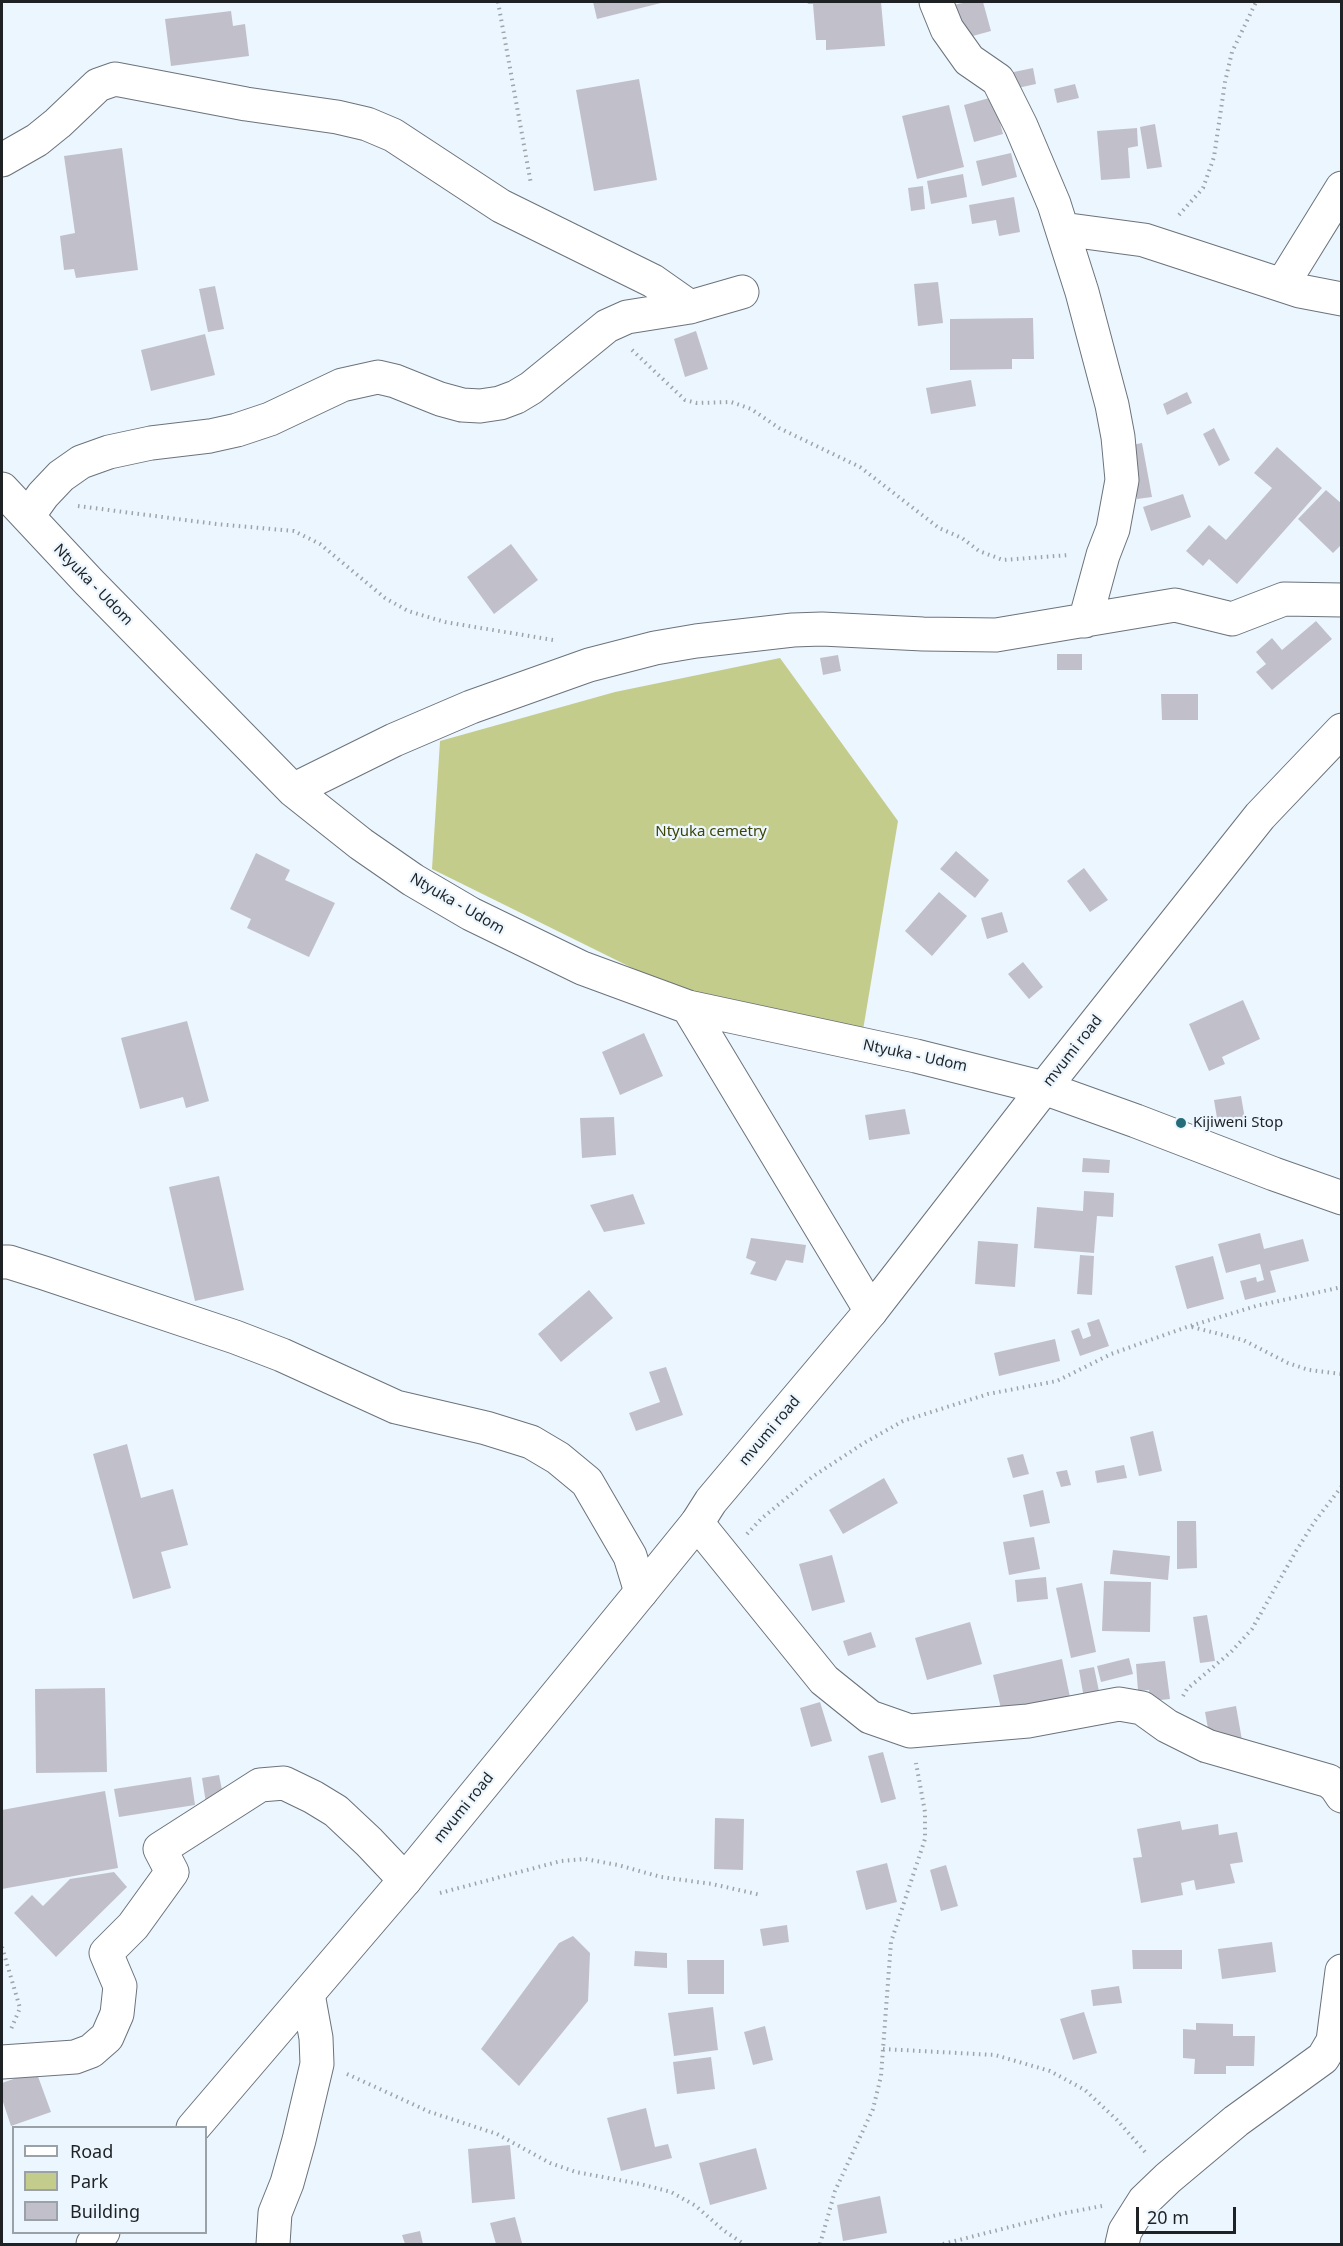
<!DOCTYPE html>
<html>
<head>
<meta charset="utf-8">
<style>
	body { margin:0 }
	#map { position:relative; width:1343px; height:2246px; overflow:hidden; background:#ecf6fe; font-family:"Noto Sans",sans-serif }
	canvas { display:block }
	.frame { position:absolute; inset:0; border:3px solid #1e2225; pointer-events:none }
	.legend { position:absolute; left:12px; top:2126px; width:195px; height:108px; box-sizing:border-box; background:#ecf6fe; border:2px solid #9aa1a7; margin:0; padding:8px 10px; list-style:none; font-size:18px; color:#1e2225 }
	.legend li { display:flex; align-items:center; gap:12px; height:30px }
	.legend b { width:30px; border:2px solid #9aa1a7 }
	.scale { position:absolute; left:1136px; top:2207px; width:100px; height:27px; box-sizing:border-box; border:3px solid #1e2225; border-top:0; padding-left:8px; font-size:18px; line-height:21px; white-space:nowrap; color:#1e2225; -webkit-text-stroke:4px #ecf6fe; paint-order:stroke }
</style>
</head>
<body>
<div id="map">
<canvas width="1343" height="2246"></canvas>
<div class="frame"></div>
<ul class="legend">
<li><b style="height:8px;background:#fff"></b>Road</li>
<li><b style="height:16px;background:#c4cc8b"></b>Park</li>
<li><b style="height:16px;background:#c1c0ca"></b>Building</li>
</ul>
<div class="scale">20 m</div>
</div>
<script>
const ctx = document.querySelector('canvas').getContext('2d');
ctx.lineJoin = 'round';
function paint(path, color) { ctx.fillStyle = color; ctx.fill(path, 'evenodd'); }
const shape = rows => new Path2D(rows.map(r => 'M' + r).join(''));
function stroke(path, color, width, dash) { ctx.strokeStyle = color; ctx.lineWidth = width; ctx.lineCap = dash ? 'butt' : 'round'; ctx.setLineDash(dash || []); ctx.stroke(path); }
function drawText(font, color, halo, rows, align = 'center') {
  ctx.font = font + ' "Noto Sans",sans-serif'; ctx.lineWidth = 4.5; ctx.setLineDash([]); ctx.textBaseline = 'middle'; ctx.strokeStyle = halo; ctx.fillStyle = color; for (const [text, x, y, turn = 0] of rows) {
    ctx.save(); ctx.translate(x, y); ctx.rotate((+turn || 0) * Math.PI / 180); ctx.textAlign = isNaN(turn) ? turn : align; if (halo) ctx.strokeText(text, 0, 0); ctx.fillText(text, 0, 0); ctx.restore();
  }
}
const green = shape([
	[780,658,898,821,863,1030,693,998,432,869,440,741,615,692]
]);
const building = shape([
	[593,2,665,2,597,19],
	[807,2,881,2,885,46,826,50,826,40,816,40,813,4,808,4],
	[967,2,983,2,991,31,958,40,949,6],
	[231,11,233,26,245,24,249,56,171,66,165,19],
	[1033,68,1036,84,1013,89,1009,73],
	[639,79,657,180,594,191,576,90],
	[1075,84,1079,98,1057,103,1054,89],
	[993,97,1003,134,974,142,964,105],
	[949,105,964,167,917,179,902,116],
	[1155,124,1162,167,1147,169,1140,127],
	[1137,128,1138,146,1128,148,1130,178,1101,180,1097,131],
	[122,148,138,270,76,278,74,269,64,270,60,236,75,233,64,156],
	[1011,153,1017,177,982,186,976,161],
	[963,174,967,197,931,204,927,181],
	[923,186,925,209,911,211,908,188],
	[1014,197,1020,232,999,236,996,220,972,224,969,205],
	[938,282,943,323,918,326,914,284],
	[215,286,224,329,208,332,199,289],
	[1033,318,1034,359,1012,359,1012,369,950,370,950,319],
	[696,331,708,369,685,377,674,339],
	[205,334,215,375,151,391,141,350],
	[971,380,976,406,931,414,926,388],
	[1187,392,1192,403,1167,415,1163,404],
	[1214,428,1230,460,1219,466,1203,434],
	[1142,443,1152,497,1137,499,1127,446],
	[1277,447,1322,488,1237,584,1209,559,1203,566,1186,551,1209,525,1226,540,1272,488,1254,473],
	[1326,490,1342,504,1342,544,1333,553,1298,519],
	[1183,494,1191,517,1151,531,1143,507],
	[511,544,538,580,494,614,467,577],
	[1316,621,1332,639,1272,690,1256,672,1266,664,1256,652,1272,638,1282,650],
	[1057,654,1082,654,1082,670,1057,670],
	[838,655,841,671,823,675,820,658],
	[1161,694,1198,694,1198,720,1162,720],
	[956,851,989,880,975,898,940,869],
	[256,853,290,870,285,880,335,903,309,957,247,928,251,919,230,909],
	[1084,868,1108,900,1090,912,1067,881],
	[939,892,967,916,932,956,905,931],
	[1002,912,1008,932,987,939,981,918],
	[1023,962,1043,987,1029,999,1008,974],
	[1243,1000,1260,1039,1222,1057,1225,1064,1209,1071,1189,1024],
	[187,1021,209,1101,186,1108,183,1097,140,1109,121,1038],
	[644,1033,663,1076,620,1095,602,1052],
	[1241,1096,1245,1119,1218,1124,1214,1100],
	[905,1109,910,1134,869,1140,865,1115],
	[614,1117,616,1155,582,1158,580,1118],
	[1083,1158,1110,1160,1109,1173,1082,1172],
	[219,1176,244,1290,195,1301,169,1187],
	[1084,1191,1114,1193,1113,1217,1097,1216,1094,1253,1034,1248,1037,1207,1083,1211],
	[633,1194,645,1224,604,1232,590,1205],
	[1260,1233,1264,1249,1303,1239,1309,1261,1270,1271,1276,1292,1245,1300,1240,1281,1256,1277,1257,1282,1264,1280,1260,1264,1226,1273,1218,1244],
	[751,1238,806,1245,803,1263,786,1260,776,1281,750,1274,756,1262,746,1258],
	[978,1241,1018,1244,1015,1287,975,1284],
	[1080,1255,1094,1256,1092,1295,1077,1294],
	[1213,1256,1224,1299,1187,1309,1175,1266],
	[589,1290,613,1318,561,1362,538,1334],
	[1099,1319,1109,1346,1080,1356,1071,1331,1079,1328,1083,1339,1091,1336,1087,1323],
	[1055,1339,1060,1361,999,1376,994,1353],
	[666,1367,683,1415,636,1431,629,1413,660,1402,649,1372],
	[1153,1431,1162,1471,1139,1476,1130,1437],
	[127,1444,141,1498,173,1489,188,1545,161,1552,171,1588,133,1599,93,1454],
	[1023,1454,1029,1474,1013,1478,1007,1458],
	[1124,1465,1127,1478,1097,1483,1095,1471],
	[1067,1470,1071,1485,1061,1487,1056,1472],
	[884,1478,898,1503,843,1534,829,1510],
	[1043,1490,1050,1523,1030,1527,1023,1495],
	[1177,1521,1196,1521,1197,1568,1177,1569],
	[1034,1537,1040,1569,1009,1575,1003,1542],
	[1113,1550,1170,1556,1168,1580,1110,1574],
	[832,1555,845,1602,812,1611,799,1564],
	[1046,1577,1048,1599,1017,1602,1015,1580],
	[1104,1581,1151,1582,1150,1632,1102,1631],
	[1082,1583,1096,1652,1071,1658,1056,1588],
	[1207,1615,1215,1661,1200,1663,1193,1617],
	[970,1622,982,1664,927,1680,915,1638],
	[871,1632,876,1647,848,1656,843,1641],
	[1129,1658,1133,1674,1101,1682,1097,1666],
	[1062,1659,1071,1702,1003,1717,993,1675],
	[1165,1661,1170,1699,1151,1701,1149,1690,1138,1691,1136,1664],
	[1094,1667,1101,1701,1085,1704,1079,1670],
	[105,1688,107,1772,36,1773,35,1689],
	[820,1702,832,1741,811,1747,800,1708],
	[1236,1706,1242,1740,1211,1745,1205,1712],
	[883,1752,896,1799,881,1803,868,1756],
	[219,1775,224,1800,206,1803,202,1778],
	[191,1777,195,1805,119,1817,114,1789],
	[105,1791,118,1868,2,1889,2,1810],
	[715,1818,744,1819,743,1870,714,1869],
	[1180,1821,1182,1830,1218,1824,1219,1835,1237,1832,1243,1862,1230,1864,1235,1883,1196,1890,1194,1880,1181,1883,1183,1895,1141,1903,1133,1858,1142,1857,1137,1829],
	[887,1863,897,1902,866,1910,856,1871],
	[946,1865,958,1906,941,1911,930,1870],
	[114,1872,127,1887,56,1957,14,1913,32,1895,43,1906,70,1879],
	[787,1925,789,1942,763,1946,760,1929],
	[573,1936,590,1953,588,2001,519,2086,481,2049,559,1943],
	[1272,1942,1276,1972,1222,1979,1218,1949],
	[1132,1950,1182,1950,1182,1969,1133,1969],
	[635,1951,667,1953,667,1968,634,1966],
	[687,1960,724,1960,724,1994,688,1994],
	[1119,1986,1122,2003,1093,2006,1091,1990],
	[713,2007,718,2050,674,2056,668,2013],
	[1084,2012,1097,2053,1073,2060,1060,2019],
	[1196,2023,1233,2024,1233,2036,1255,2036,1254,2066,1226,2066,1226,2074,1194,2074,1195,2059,1183,2058,1183,2029,1196,2030],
	[765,2026,773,2060,753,2065,744,2032],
	[711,2057,715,2089,677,2094,673,2062],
	[36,2071,51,2112,11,2126,2,2099,2,2083],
	[646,2108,655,2147,668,2144,672,2158,621,2171,607,2118],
	[510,2145,515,2199,472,2203,468,2149],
	[756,2148,767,2189,710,2205,699,2163],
	[880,2196,887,2233,843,2241,837,2205],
	[515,2217,522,2243,496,2244,490,2223],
	[420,2231,423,2244,405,2244,402,2235]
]);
const path = shape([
	[498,2,531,184],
	[1179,215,1203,188,1214,157,1225,82,1232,52,1256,2],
	[632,350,685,400,697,403,731,402,751,409,779,428,860,467,939,528,962,538,979,551,1003,560,1069,555],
	[78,506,216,524,294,531,320,544,385,598,408,611,445,622,553,640],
	[1192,1327,1243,1340,1288,1363,1309,1370,1342,1374],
	[747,1534,761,1519,812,1477,864,1443,903,1421,988,1394,1057,1381,1111,1354,1190,1326,1256,1306,1342,1287],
	[1183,1696,1187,1689,1231,1652,1252,1629,1296,1551,1315,1521,1342,1486],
	[440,1893,561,1861,585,1859,618,1865,661,1877,712,1884,761,1895],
	[2,1947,20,2008,11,2029],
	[883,2049,995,2055,1050,2071,1085,2090,1117,2120,1146,2153],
	[347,2074,430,2112,497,2134,550,2163,576,2172,640,2184,671,2192,696,2206,723,2230,744,2244],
	[820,2244,835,2191,873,2109,881,2076,891,1942,925,1839,925,1812,916,1763],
	[943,2244,1065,2213,1102,2206]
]);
const street = shape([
	[936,2,947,29,969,60,998,80,1021,126,1054,204,1082,292,1112,405,1118,437,1122,480,1113,529,1103,555,1085,621],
	[2,160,37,140,58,123,98,85,115,79,246,104,337,117,367,124,393,135,501,206,653,281,690,307],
	[1062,229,1144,240,1300,291,1342,299],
	[1282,285,1342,188],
	[2,489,89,582,293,790,361,844,413,880,471,914,582,968,688,1007,916,1056,1044,1088,1136,1121,1274,1174,1342,1198],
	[28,516,43,495,61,476,81,462,109,452,151,443,210,436,237,430,270,419,342,385,378,377,395,381,440,399,462,405,480,406,500,403,516,397,531,388,607,326,627,317,690,307,742,292],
	[293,790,394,740,471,707,589,665,655,648,696,641,793,630,822,629,923,634,996,635,1175,605,1232,619,1284,599,1342,600],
	[688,1007,871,1311],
	[2,1262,9,1262,44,1273,235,1337,282,1355,396,1407,486,1428,531,1442,558,1458,587,1482,630,1556,641,1592],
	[697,1523,824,1680,870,1717,910,1731,1028,1721,1119,1704,1142,1708,1167,1726,1207,1746,1329,1781,1336,1787,1342,1796],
	[2,2062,75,2057,91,2051,107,2037,117,2014,120,1986,106,1953,133,1926,172,1872,160,1849,260,1785,284,1783,313,1797,336,1811,369,1842,405,1880],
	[273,2244,275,2213,287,2183,299,2140,317,2064,316,2038,308,1994],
	[1122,2244,1125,2231,1144,2201,1168,2178,1236,2121,1323,2058,1333,2041,1342,1971]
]);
const secondary = shape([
	[193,2128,405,1880,641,1592,697,1523,711,1501,871,1311,1044,1088,1260,816,1342,730],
	[93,2244,103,2232]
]);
const markers = [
	[1181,1123,6,"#256c7a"]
];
const streetNames = [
	["Ntyuka - Udom",93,585,46],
	["Ntyuka - Udom",457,904,30],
	["mvumi road",1073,1051,-52],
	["Ntyuka - Udom",915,1056,12],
	["mvumi road",770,1431,-50],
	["mvumi road",464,1808,-51]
];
const parkNames = [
	["Ntyuka cemetry",711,832]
];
const poiNames = [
	["Kijiweni Stop",1193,1123]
];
paint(green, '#c4cc8b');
paint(building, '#c1c0ca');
stroke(street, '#6b737b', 35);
stroke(secondary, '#6b737b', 35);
stroke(path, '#9da4aa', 4, [1.5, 4.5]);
stroke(street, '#fff', 33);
stroke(secondary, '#fff', 33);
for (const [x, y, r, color] of markers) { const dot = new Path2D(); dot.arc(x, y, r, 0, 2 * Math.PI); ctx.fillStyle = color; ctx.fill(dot); stroke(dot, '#ecf6fe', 2); }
drawText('15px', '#1e2225', '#ecf6fe', streetNames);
drawText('15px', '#3e4302', '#ecf6fe', parkNames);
drawText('15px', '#1e2225', '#ecf6fe', poiNames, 'left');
</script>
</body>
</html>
